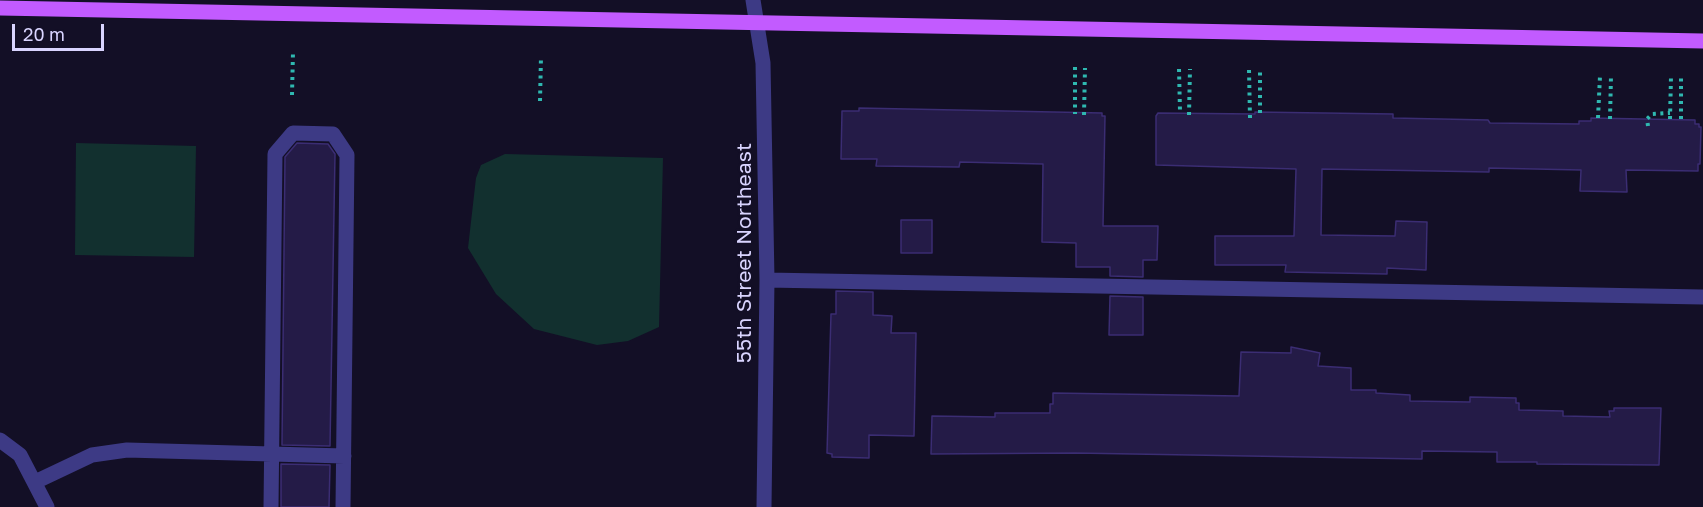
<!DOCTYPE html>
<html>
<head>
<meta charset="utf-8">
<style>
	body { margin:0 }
	#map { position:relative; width:1703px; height:507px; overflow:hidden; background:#130f26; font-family:"Golos Text",sans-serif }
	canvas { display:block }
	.scale { position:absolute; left:12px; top:24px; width:92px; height:27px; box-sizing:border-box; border:3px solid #d9d4ff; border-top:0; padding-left:8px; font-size:18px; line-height:21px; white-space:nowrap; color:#d9d4ff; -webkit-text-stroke:4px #130f26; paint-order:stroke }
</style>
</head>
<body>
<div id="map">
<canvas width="1703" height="507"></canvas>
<div class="scale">20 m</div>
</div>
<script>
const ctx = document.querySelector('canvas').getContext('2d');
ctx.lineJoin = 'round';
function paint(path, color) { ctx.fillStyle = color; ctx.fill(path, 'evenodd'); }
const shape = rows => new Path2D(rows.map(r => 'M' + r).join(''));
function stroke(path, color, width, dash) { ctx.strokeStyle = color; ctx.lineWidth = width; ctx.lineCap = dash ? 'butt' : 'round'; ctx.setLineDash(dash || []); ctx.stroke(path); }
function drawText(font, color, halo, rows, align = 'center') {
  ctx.font = font + ' "Golos Text",sans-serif'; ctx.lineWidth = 4.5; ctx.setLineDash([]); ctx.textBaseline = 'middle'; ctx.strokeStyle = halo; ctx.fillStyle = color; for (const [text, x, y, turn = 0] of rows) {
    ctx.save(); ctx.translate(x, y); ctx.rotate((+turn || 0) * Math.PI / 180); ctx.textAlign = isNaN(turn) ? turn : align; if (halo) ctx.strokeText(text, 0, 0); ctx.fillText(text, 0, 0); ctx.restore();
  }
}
const green = shape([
	[76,143,196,146,194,257,75,255],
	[505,154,663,158,659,327,628,341,597,345,534,329,496,294,468,248,476,178,481,165]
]);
const building = shape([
	[859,108,1102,113,1102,116,1105,116,1103,226,1158,226,1157,260,1143,260,1143,277,1110,276,1110,267,1076,267,1076,243,1042,242,1043,164,960,162,959,167,876,166,877,159,841,159,842,111,859,111,859,108],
	[1255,112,1393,114,1393,118,1488,120,1490,123,1579,124,1579,121,1591,121,1591,118,1695,120,1695,124,1699,124,1699,127,1701,127,1700,164,1698,164,1698,171,1626,170,1627,192,1580,191,1581,170,1489,168,1489,172,1322,169,1321,235,1395,236,1396,221,1427,222,1426,270,1387,268,1387,274,1285,272,1286,265,1215,265,1215,236,1294,236,1296,169,1156,165,1156,116,1158,113,1255,114,1255,112],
	[297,143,328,144,335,154,330,446,282,445,285,157,297,143],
	[901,220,932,220,932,253,901,253,901,220],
	[836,291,873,292,873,315,892,316,891,333,916,333,914,436,869,435,869,458,832,457,832,454,827,453,831,314,836,314,836,291],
	[1110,296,1143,297,1143,335,1109,335,1110,296],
	[1291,347,1320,353,1318,366,1351,368,1351,390,1376,390,1376,393,1410,395,1410,401,1470,402,1470,397,1516,398,1516,403,1519,403,1519,410,1563,411,1563,416,1610,417,1609,411,1614,411,1614,408,1661,408,1659,465,1537,464,1537,462,1497,462,1497,452,1422,451,1422,459,1075,453,931,454,932,416,995,417,995,413,1050,413,1050,404,1053,404,1053,393,1239,396,1241,352,1291,353,1291,347],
	[281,464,330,465,329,507,281,507,281,464]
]);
const path = shape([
	[1075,67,1075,114],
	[1179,69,1180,111],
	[1249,70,1250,118],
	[292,95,293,52],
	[540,101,541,57],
	[1260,113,1260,70],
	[1084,115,1085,68],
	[1189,115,1190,69],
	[1598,118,1600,76],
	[1610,119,1611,76],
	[1670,119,1671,77],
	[1681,119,1681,77],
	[1648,126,1647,119,1652,114,1670,113]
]);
const minor = shape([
	[753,0,763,63,767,280,764,507],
	[767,280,1703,297],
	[0,440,20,455,47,507],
	[35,482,92,455,127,450,344,456],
	[271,507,275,154,293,133,333,134,347,155,343,507]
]);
const major = shape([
	[0,8,1703,41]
]);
const streetNames = [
	["55th Street Northeast",744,253,-90]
];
paint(green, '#12302f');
paint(building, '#241b47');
stroke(building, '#3b2d73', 1.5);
stroke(path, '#2fb8b0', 4, [3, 4.5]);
stroke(minor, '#3d3a85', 15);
stroke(major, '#c25bff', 15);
drawText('21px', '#d9d4ff', '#130f26', streetNames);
</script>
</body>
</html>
